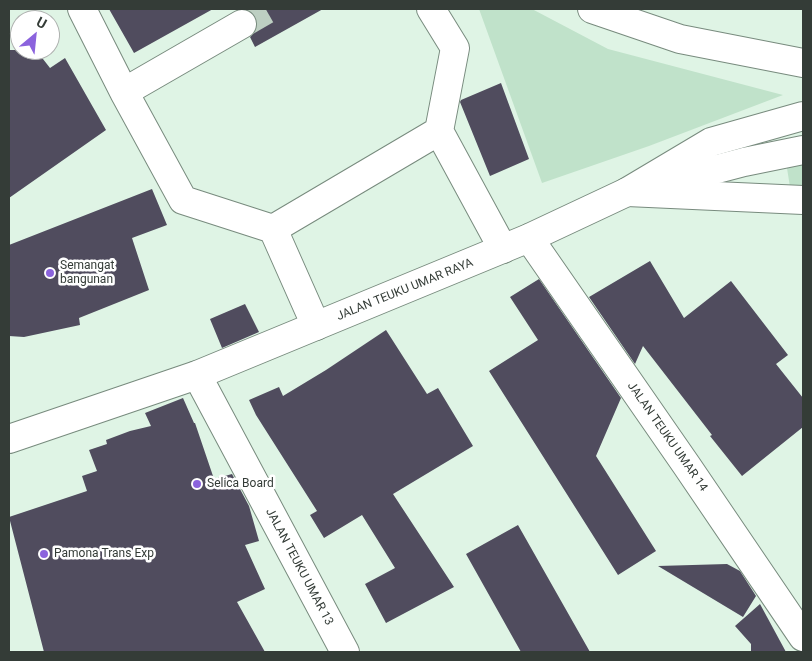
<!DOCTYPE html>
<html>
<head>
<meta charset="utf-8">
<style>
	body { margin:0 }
	#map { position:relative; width:812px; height:661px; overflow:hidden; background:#dff4e5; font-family:Roboto,sans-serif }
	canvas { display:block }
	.frame { position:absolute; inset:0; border:10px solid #343c37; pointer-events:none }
	.north { position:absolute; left:10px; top:10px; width:50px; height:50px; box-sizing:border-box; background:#fff; border:1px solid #aeb1af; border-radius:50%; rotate:28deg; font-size:14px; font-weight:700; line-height:20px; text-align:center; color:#343c37 }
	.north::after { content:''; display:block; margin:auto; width:18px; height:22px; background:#8b63dd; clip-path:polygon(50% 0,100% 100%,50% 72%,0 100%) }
</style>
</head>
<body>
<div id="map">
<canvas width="812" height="661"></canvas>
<div class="frame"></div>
<div class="north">U</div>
</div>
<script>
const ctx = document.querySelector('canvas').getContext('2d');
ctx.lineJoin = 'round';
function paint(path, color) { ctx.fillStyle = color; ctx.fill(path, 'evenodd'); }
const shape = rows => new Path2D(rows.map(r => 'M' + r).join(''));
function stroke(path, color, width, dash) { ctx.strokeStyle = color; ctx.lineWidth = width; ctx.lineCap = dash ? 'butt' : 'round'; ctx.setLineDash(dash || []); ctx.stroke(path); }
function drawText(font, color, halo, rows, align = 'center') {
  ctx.font = font + ' Roboto,sans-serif'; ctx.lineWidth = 5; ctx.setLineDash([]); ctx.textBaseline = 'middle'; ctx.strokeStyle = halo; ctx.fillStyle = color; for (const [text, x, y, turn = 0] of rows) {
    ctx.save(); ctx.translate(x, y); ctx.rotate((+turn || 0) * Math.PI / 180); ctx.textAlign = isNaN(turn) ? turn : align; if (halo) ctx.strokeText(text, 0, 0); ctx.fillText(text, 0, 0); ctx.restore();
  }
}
const green = shape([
	[479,9,532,9,608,49,783,95,649,146,542,183],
	[803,160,803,188,790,187,786,162]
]);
const building = shape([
	[109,9,213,9,134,53],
	[244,9,323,9,255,47,250,37,256,31,258,24,256,17,250,11],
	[9,50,36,50,50,68,65,58,106,130,9,198],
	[501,83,529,159,490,176,460,102,461,100],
	[152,189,167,225,132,238,149,290,79,318,80,325,24,337,9,336,9,245],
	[650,261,684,318,731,281,788,355,776,364,803,398,803,427,742,476,710,436,712,435,643,346,635,364,589,297],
	[539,279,621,398,596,456,656,551,618,575,489,371,538,340,510,297],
	[245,304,259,332,222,348,210,319],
	[386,330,427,394,438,388,473,446,393,494,454,587,386,623,365,584,395,568,362,515,324,538,310,515,317,511,256,415,249,400,279,387,283,396,326,370],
	[183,398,194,423,195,423,214,479,232,474,249,506,259,541,245,545,265,589,237,602,265,652,44,652,9,517,87,491,82,476,97,471,89,450,107,444,106,440,130,431,151,426,145,413],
	[518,525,590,652,521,652,466,554],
	[727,564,740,571,756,596,743,617,658,566],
	[760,604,786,652,751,652,751,644,735,626]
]);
const minorTunnel = shape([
	[242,24,268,9]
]);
const minor = shape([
	[82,9,124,92],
	[242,24,124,92,183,200,273,229,439,131,455,48,431,9],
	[439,131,503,249],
	[637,190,744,162,803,150],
	[273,229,316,326],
	[529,238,687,466,803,637],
	[197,375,345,652]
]);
const major = shape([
	[9,439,197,375,529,238,627,192]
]);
const highway = shape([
	[592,9,680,39,803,63],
	[627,192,711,142,803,116],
	[627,192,803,200]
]);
const markers = [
	[50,273,5,"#8b63dd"],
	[197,484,5,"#8b63dd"],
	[44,554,5,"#8b63dd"]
];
const poiNames = [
	["Semangat",60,266],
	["bangunan",60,280],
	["Selica Board",207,484],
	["Pamona Trans Exp",54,554]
];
const streetNames = [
	["JALAN TEUKU UMAR RAYA",405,290,-22],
	["JALAN TEUKU UMAR 14",667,437,55],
	["JALAN TEUKU UMAR 13",299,567,62]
];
paint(green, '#c0e2ca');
paint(building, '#504c5e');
stroke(minorTunnel, '#bdcfc2', 28, [28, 14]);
stroke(minor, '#788b7e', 30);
stroke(major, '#788b7e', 30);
stroke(highway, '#788b7e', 30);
stroke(minor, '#fff', 28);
stroke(major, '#fff', 28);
stroke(highway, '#fff', 28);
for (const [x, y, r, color] of markers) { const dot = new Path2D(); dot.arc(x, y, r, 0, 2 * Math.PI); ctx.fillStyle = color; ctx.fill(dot); stroke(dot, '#fff', 2); }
drawText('12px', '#343c37', '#fff', poiNames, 'left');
drawText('12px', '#343c37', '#fff', streetNames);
</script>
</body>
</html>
